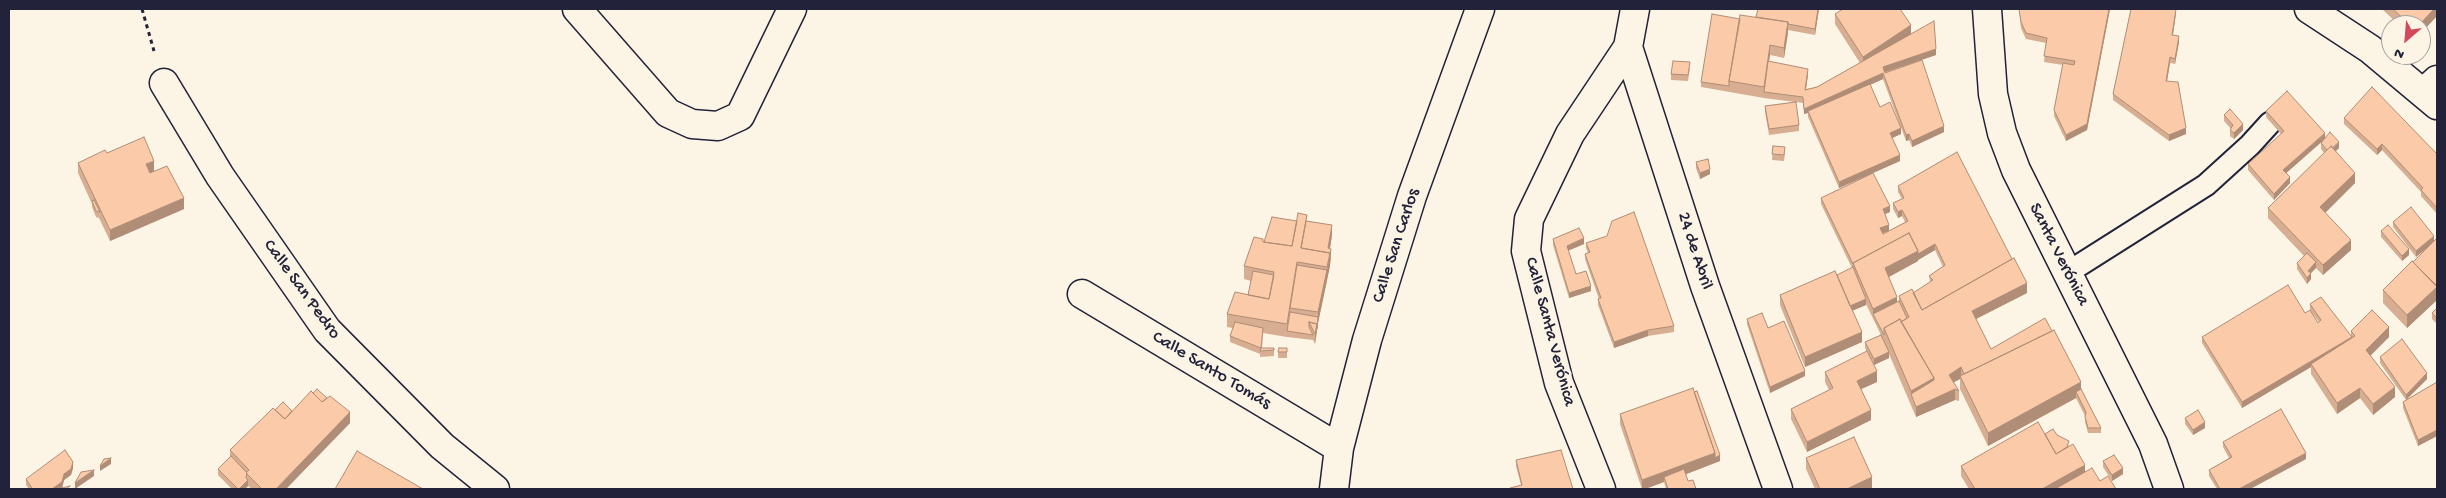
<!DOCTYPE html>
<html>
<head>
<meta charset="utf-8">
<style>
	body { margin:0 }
	#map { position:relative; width:2446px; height:498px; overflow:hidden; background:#fcf5e5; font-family:"Gochi Hand",sans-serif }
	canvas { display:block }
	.frame { position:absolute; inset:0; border:10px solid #22223b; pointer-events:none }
	.north { position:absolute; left:2381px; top:15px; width:50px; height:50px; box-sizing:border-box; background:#fcf5e5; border:1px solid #a5a1a1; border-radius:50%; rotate:207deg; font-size:14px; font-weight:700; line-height:20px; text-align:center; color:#22223b }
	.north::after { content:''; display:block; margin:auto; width:18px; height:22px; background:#d1495b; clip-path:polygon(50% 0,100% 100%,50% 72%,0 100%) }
</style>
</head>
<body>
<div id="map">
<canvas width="2446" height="498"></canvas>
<div class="frame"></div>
<div class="north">N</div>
</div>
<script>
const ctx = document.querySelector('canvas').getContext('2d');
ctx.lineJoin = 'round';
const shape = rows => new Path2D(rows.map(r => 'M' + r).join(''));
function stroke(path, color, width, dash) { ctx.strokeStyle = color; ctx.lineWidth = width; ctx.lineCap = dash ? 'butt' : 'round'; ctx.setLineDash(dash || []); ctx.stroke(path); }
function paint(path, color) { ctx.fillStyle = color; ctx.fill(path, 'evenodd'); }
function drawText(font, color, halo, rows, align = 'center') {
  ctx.font = font + ' "Gochi Hand",sans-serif'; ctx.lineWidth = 5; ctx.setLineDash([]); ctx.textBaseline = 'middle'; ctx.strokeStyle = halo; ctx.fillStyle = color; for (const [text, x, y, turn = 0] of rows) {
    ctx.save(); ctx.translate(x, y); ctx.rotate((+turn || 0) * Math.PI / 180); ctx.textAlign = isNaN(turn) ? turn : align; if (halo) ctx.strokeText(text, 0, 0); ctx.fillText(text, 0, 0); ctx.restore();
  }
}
const path = shape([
	[142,9,154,51]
]);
const service = shape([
	[2067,273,2206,185,2250,145,2270,123]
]);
const minor = shape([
	[577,9,668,113,692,124,718,126,740,116,792,9],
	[1635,9,1628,47,1705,286,1778,489],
	[1987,9,1993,94,2002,133,2016,170,2153,444,2169,489],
	[164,83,220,176,327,330,442,446,495,489],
	[2424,92,2437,80],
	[1082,294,1339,448],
	[1334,489,1339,448,1367,340,1412,196,1480,9],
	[1601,489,1559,383,1526,251,1529,219,1570,134,1628,47]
]);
const tertiary = shape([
	[2309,9,2370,49,2437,105]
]);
const wall = shape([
	[1758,9,1819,9,1815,35,1788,30,1784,58,1770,55,1769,61,1808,75,1806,89,1817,87,1860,63,1835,24,1835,14,1911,34,1936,55,1885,72,1944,132,1912,147,1909,140,1906,141,1883,79,1870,85,1880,107,1901,134,1892,138,1900,161,1839,188,1808,117,1808,113,1804,114,1803,103,1796,102,1799,125,1799,131,1769,135,1765,112,1765,106,1795,102,1764,98,1701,87,1701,82,1740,19,1756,17],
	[2019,9,2110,9,2087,130,2066,141,2054,116,2054,110,2063,65,2044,62,2046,43,2026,39,2021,28],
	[2382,9,2437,9,2437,16,2421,33,2421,25,2399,25],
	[2176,13,2173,35,2179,42,2175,64,2170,63,2167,81,2186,134,2169,141,2113,100,2113,94],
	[1690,68,1688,81,1671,80,1671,74],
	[2287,91,2286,173,2290,183,2274,200,2248,170,2248,164,2281,134,2266,117,2266,111],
	[2224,115,2243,130,2234,139,2230,136,2230,130,2231,129,2224,121],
	[2344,118,2437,154,2437,214,2421,196,2421,192,2382,150,2377,155,2344,124],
	[2321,143,2339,148,2335,151,2355,183,2325,213,2351,250,2323,275,2316,268,2311,273,2311,279,2307,284,2297,269,2297,263,2304,256,2268,218,2268,208,2324,153,2321,149],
	[1773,146,1785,153,1784,161,1772,160],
	[107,153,154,171,150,173,184,209,110,241,99,218,96,217,92,207,92,204,78,173,78,163],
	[1696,162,1710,174,1700,179,1696,168],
	[1898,186,2027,293,1976,319,1991,349,2081,389,2101,428,2101,433,2088,433,2085,422,2085,416,2076,398,1988,446,1960,389,1960,379,1953,382,1959,391,1959,401,1955,400,1916,417,1889,354,1889,358,1874,365,1865,348,1865,342,1881,335,1866,304,1866,305,1852,311,1862,342,1805,367,1780,305,1780,295,1837,275,1852,268,1821,204,1821,198,1890,212,1885,214,1889,231,1883,233,1883,234,1905,222,1902,216,1898,218,1893,209,1893,203,1902,199,1898,192],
	[1935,250,1943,267,1929,276,1930,282,1913,293,1899,296,1899,301,1897,302,1889,277,1918,261,1918,260],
	[1297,221,1307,221,1332,235,1330,248,1331,259,1327,280,1318,323,1315,344,1313,340,1287,337,1263,333,1262,348,1274,348,1274,356,1260,357,1260,354,1230,342,1230,336,1233,328,1227,327,1227,314,1248,295,1251,281,1244,279,1244,266,1263,242],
	[2393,222,2434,241,2437,238,2437,300,2407,328,2383,303,2383,290,2413,262,2429,246,2416,257,2393,227],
	[2381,231,2409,255,2402,261,2381,237],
	[1553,239,1584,244,1568,251,1576,274,1591,291,1569,298,1553,245],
	[1586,243,1674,326,1674,332,1648,336,1614,348,1598,305,1598,299,1599,299,1585,259,1585,254,1588,253,1586,248],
	[2310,304,2351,336,2351,331,2389,337,2370,356,2395,397,2373,415,2360,398,2337,414,2311,374,2311,367,2242,408,2202,343,2202,337,2305,313,2318,323,2319,322,2310,310],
	[2437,308,2437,324,2432,319,2432,313],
	[1747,319,1768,328,1805,376,1770,393,1747,324],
	[1287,348,1287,358,1278,358,1278,352],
	[2380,357,2427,379,2406,400,2437,382,2437,436,2418,446,2403,408,2403,402,2406,400,2380,363],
	[1825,372,1877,382,1861,389,1871,420,1807,452,1791,419,1791,409,1829,390,1825,382],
	[275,410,292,411,350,423,286,489,252,489,248,486,245,489,232,489,218,475,218,469,230,457,230,450],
	[1620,414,1720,461,1686,474,1688,481,1696,489,1666,489,1664,482,1645,489,1642,489,1620,424],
	[2185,418,2205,428,2193,435,2185,424],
	[2045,434,2057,435,2069,446,2085,472,2116,489,1969,489,1961,476,1961,466],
	[2223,442,2306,459,2250,489,2217,489,2209,476,2209,470,2229,458,2223,447],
	[1806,458,1872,488,1869,489,1815,489,1806,469],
	[1516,460,1573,489,1510,489,1510,488,1521,485,1516,466],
	[2103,461,2123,474,2112,481,2103,467],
	[73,468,71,475,64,480,62,488,70,489,29,489,26,485,26,479]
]);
const shadedWall = shape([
	[1818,9,1819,9,1815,35,1815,29],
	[2109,9,2110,9,2087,130,2066,141,2066,135],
	[2176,9,2176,13,2172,41,2172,35],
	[2434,9,2437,9,2437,16,2421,33,2421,25,2419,25],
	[1788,22,1788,33,1784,58,1784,48],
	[1911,25,1911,36,1863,68,1863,57],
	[2179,36,2179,42,2175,64,2175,59],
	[1770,45,1770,55,1764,92,1764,87],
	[1936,49,1936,55,1883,73,1883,67],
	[2170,57,2170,63,2166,87,2166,81],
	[1808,69,1808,75,1805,95,1805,90],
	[1883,73,1883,79,1809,112,1808,111,1808,113,1804,114,1804,109],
	[2243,124,2243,130,2234,139,2234,133],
	[1944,126,1944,132,1912,147,1912,141],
	[1901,128,1901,134,1890,139,1890,133],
	[2186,128,2186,134,2169,141,2169,135],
	[2325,133,2325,139,2283,176,2283,170],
	[1909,134,1909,140,1906,141,1906,135],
	[2339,142,2339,148,2329,158,2329,152],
	[2382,144,2382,150,2377,155,2377,149],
	[1900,155,1900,161,1839,188,1839,182],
	[154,161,154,171,146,174,146,164],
	[1710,169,1710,174,1700,179,1700,173],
	[2355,173,2355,183,2320,218,2320,207],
	[2290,177,2290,183,2274,200,2274,194],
	[184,198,184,209,110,241,110,230],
	[1890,206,1890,212,1883,215,1883,209],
	[1902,210,1902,216,1898,218,1898,212],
	[1332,225,1332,235,1329,255,1328,248],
	[1889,225,1889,231,1880,234,1880,228],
	[2434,236,2434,242,2416,257,2416,251],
	[1584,238,1584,244,1567,251,1567,246],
	[2351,240,2351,250,2323,275,2323,265],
	[1935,244,1935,250,1918,260,1918,261,1885,279,1885,268,1918,251],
	[1331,249,1330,266,1318,323,1315,344,1315,334,1318,317,1318,312,1327,270],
	[2409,249,2409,255,2402,261,2402,256],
	[2316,262,2316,268,2308,276,2308,271],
	[2311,273,2311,279,2307,284,2307,278],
	[2027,283,2027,293,1972,321,1972,311],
	[1591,286,1591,291,1569,298,1569,293],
	[2437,287,2437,300,2407,328,2407,315],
	[1897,297,1897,307,1873,314,1873,309],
	[1866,299,1866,305,1849,312,1849,306],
	[2389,327,2389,337,2366,360,2366,350],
	[1648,330,1648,336,1614,348,1614,342],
	[1862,332,1862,342,1805,367,1805,357],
	[2352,337,2352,343,2311,364,2311,367,2242,408,2242,402],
	[1889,352,1889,358,1874,365,1874,359],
	[1961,367,1961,378,1960,376,1960,379,1949,385,1949,375],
	[1805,371,1805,376,1770,393,1770,387],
	[1877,371,1877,382,1857,391,1857,381],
	[2427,373,2427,379,2406,400,2406,395],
	[1934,378,1934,391,1911,394,1911,391],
	[2081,382,2081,395,2076,392,2076,398,1988,446,1988,433],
	[2395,387,2395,397,2373,415,2373,404],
	[2360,388,2360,398,2337,414,2337,403],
	[1955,389,1955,400,1916,417,1916,407],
	[1871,410,1871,420,1807,452,1807,442],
	[350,412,350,423,286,489,276,489],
	[2205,422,2205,428,2193,435,2193,430],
	[2437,430,2437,436,2418,446,2418,440],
	[1715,453,1720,455,1720,461,1666,482,1664,477,1664,482,1645,489,1642,489,1642,480],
	[2306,453,2306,459,2250,489,2239,489],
	[111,458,111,464,100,471,100,466],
	[73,462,73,468,71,475,64,480,62,488,61,489,52,489],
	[2085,465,2085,475,2060,489,2042,489],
	[2123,468,2123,474,2112,481,2112,475],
	[94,470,94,476,75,489,75,483],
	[1872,477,1872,488,1869,489,1847,489],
	[248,480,248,486,245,489,239,489]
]);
const building = shape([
	[1758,9,1818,9,1815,29,1788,24,1788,22,1756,17,1758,9],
	[1843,9,1900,9,1911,25,1863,57,1835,14,1843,9],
	[2019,9,2109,9,2087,124,2066,135,2054,110,2063,63,2074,65,2075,61,2044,56,2047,38,2026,33,2021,22,2019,9],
	[2131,9,2176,9,2172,35,2179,36,2175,59,2170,57,2166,81,2178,82,2186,128,2169,135,2113,94,2131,9],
	[2393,9,2434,9,2419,25,2410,25,2393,9],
	[1712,14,1740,19,1729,81,1729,86,1701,82,1712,14],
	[1740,15,1788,22,1784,48,1770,45,1764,87,1729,81,1740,15],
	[1934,21,1936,49,1883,67,1885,73,1922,60,1944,126,1912,141,1909,134,1906,135,1883,73,1804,109,1803,97,1764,92,1768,61,1808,69,1805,90,1817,87,1934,21],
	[1673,61,1690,62,1688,75,1671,74,1673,61],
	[1870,84,1880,107,1890,102,1901,128,1890,133,1900,155,1839,182,1808,111,1870,84],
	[2372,87,2437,154,2437,208,2421,190,2423,188,2382,144,2377,149,2344,118,2372,87],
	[2287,91,2325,133,2283,170,2290,177,2274,194,2248,164,2284,131,2266,111,2287,91],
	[1796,102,1799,125,1769,129,1765,106,1796,102],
	[2230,109,2243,124,2234,133,2230,130,2233,125,2224,115,2230,109],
	[2330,132,2339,142,2332,148,2331,146,2327,150,2321,143,2330,132],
	[144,137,154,161,146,164,150,173,167,166,184,198,110,230,78,163,105,150,107,153,144,137],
	[1773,146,1785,147,1784,155,1772,154,1773,146],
	[2331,146,2355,173,2320,207,2351,240,2323,265,2268,208,2331,146],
	[1957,152,2012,259,1922,310,1913,293,1933,280,1929,276,1945,265,1935,244,1918,254,1918,251,1909,233,1853,263,1853,264,1821,198,1873,173,1890,206,1883,209,1889,225,1880,228,1883,234,1908,221,1902,210,1898,212,1893,203,1904,198,1898,186,1957,152],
	[1708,159,1710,169,1700,173,1696,162,1708,159],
	[94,200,100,212,96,211,92,201,94,200],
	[2411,207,2434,236,2416,251,2393,222,2411,207],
	[1634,212,1674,326,1648,330,1614,342,1598,299,1601,298,1585,254,1590,252,1586,243,1607,236,1612,221,1634,212],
	[1298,213,1307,215,1301,248,1330,253,1327,267,1297,262,1287,324,1227,314,1235,292,1269,299,1274,272,1244,266,1254,237,1263,239,1263,242,1292,246,1298,213],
	[1272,217,1297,221,1292,246,1264,242,1272,217],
	[1306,221,1332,225,1328,248,1331,249,1330,255,1330,253,1301,248,1306,221],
	[2388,225,2409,249,2402,256,2381,231,2388,225],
	[1579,228,1584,238,1567,246,1576,274,1586,271,1591,286,1569,293,1553,239,1579,228],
	[1909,233,1918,251,1885,268,1897,297,1873,309,1853,263,1909,233],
	[2437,238,2437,286,2413,262,2437,238],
	[2307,253,2316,262,2308,271,2311,273,2307,278,2297,263,2307,253],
	[2014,258,2027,283,1972,311,1991,349,2045,318,2052,331,1964,374,1961,367,1949,375,1959,391,1955,389,1916,407,1911,394,1934,380,1934,378,1901,322,1909,317,1899,296,1912,289,1922,310,2014,258],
	[2412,261,2437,287,2407,315,2383,290,2412,261],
	[1297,265,1327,270,1318,312,1290,308,1297,265],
	[1853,267,1866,299,1850,306,1837,275,1853,267],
	[1253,271,1274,275,1269,299,1248,295,1253,271],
	[1835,271,1862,332,1805,357,1780,295,1835,271],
	[2288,285,2305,313,2310,310,2318,323,2321,320,2310,304,2321,297,2352,337,2242,402,2202,337,2288,285],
	[1899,301,1907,318,1901,322,1900,319,1884,328,1884,335,1873,314,1899,301],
	[2437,308,2437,318,2432,313,2437,308],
	[2372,310,2389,327,2366,350,2395,387,2373,404,2360,388,2337,403,2311,364,2355,336,2351,331,2372,310],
	[1290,312,1318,317,1317,329,1317,324,1309,322,1309,327,1313,335,1287,331,1290,312],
	[1762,313,1768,328,1784,321,1805,371,1770,387,1747,319,1762,313],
	[1900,319,1934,378,1911,391,1884,328,1900,319],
	[1235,322,1263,328,1261,348,1230,336,1235,322],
	[1309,322,1317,324,1315,334,1309,322],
	[2054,330,2081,382,1988,433,1960,376,2054,330],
	[1881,335,1889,352,1874,359,1865,342,1881,335],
	[2402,339,2427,373,2406,395,2380,357,2402,339],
	[1261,348,1274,348,1274,350,1260,351,1261,348],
	[1279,348,1287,348,1287,352,1278,352,1279,348],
	[1867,351,1877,371,1857,381,1871,410,1807,442,1791,409,1833,388,1825,372,1867,351],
	[2437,382,2437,430,2418,440,2403,402,2437,382],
	[1693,388,1715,453,1642,480,1620,414,1693,388],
	[317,389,327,398,322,402,313,393,317,389],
	[2081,389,2101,428,2088,428,2085,417,2086,412,2076,392,2081,389],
	[311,391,322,402,330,396,350,412,276,489,262,489,246,473,249,470,230,450,273,408,285,419,311,391],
	[1697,391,1720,455,1715,458,1715,453,1694,392,1697,391],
	[283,402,292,411,285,419,275,410,283,402],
	[2281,409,2306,453,2239,489,2220,489,2209,470,2232,457,2223,442,2281,409],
	[2198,410,2205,422,2193,430,2185,418,2198,410],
	[2038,422,2056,454,2073,444,2085,465,2042,489,1975,489,1961,466,2038,422],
	[2053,429,2057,435,2069,441,2067,447,2056,454,2045,434,2053,429],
	[1854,437,1872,477,1847,489,1820,489,1806,458,1854,437],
	[65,450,73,462,71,469,64,474,62,482,52,489,31,489,32,488,26,479,65,450],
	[1561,450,1573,489,1511,489,1510,488,1522,485,1516,460,1561,450],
	[357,451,423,489,335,489,357,451],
	[2114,455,2123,468,2112,475,2103,461,2114,455],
	[231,456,247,473,246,478,248,480,239,489,238,489,218,469,231,456],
	[111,458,100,466,104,459,111,458],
	[2092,468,2100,481,2108,476,2116,489,2055,489,2092,468],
	[1684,469,1688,481,1693,480,1696,489,1668,489,1664,477,1684,469],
	[94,470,75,483,81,472,94,470],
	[70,486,66,489,61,489,62,488,70,486]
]);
const streetNames = [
	["Calle San Carlos",1397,246,-72],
	["24 de Abril",1694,251,72],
	["Santa Verónica",2058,255,63],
	["Calle San Pedro",301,290,54],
	["Calle Santa Verónica",1549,332,75],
	["Calle Santo Tomás",1211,371,31]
];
stroke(service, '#22223b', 25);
stroke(minor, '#22223b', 31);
stroke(tertiary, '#22223b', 31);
stroke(path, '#22223b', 3, [4, 4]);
stroke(service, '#fcf5e5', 21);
stroke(minor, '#fcf5e5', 28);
stroke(tertiary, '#fcf5e5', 28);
paint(wall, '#d7ae91');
paint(shadedWall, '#af8d76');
paint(building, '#facaa9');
stroke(building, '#af8d76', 1);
drawText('18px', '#22223b', '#fcf5e5', streetNames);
</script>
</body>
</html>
